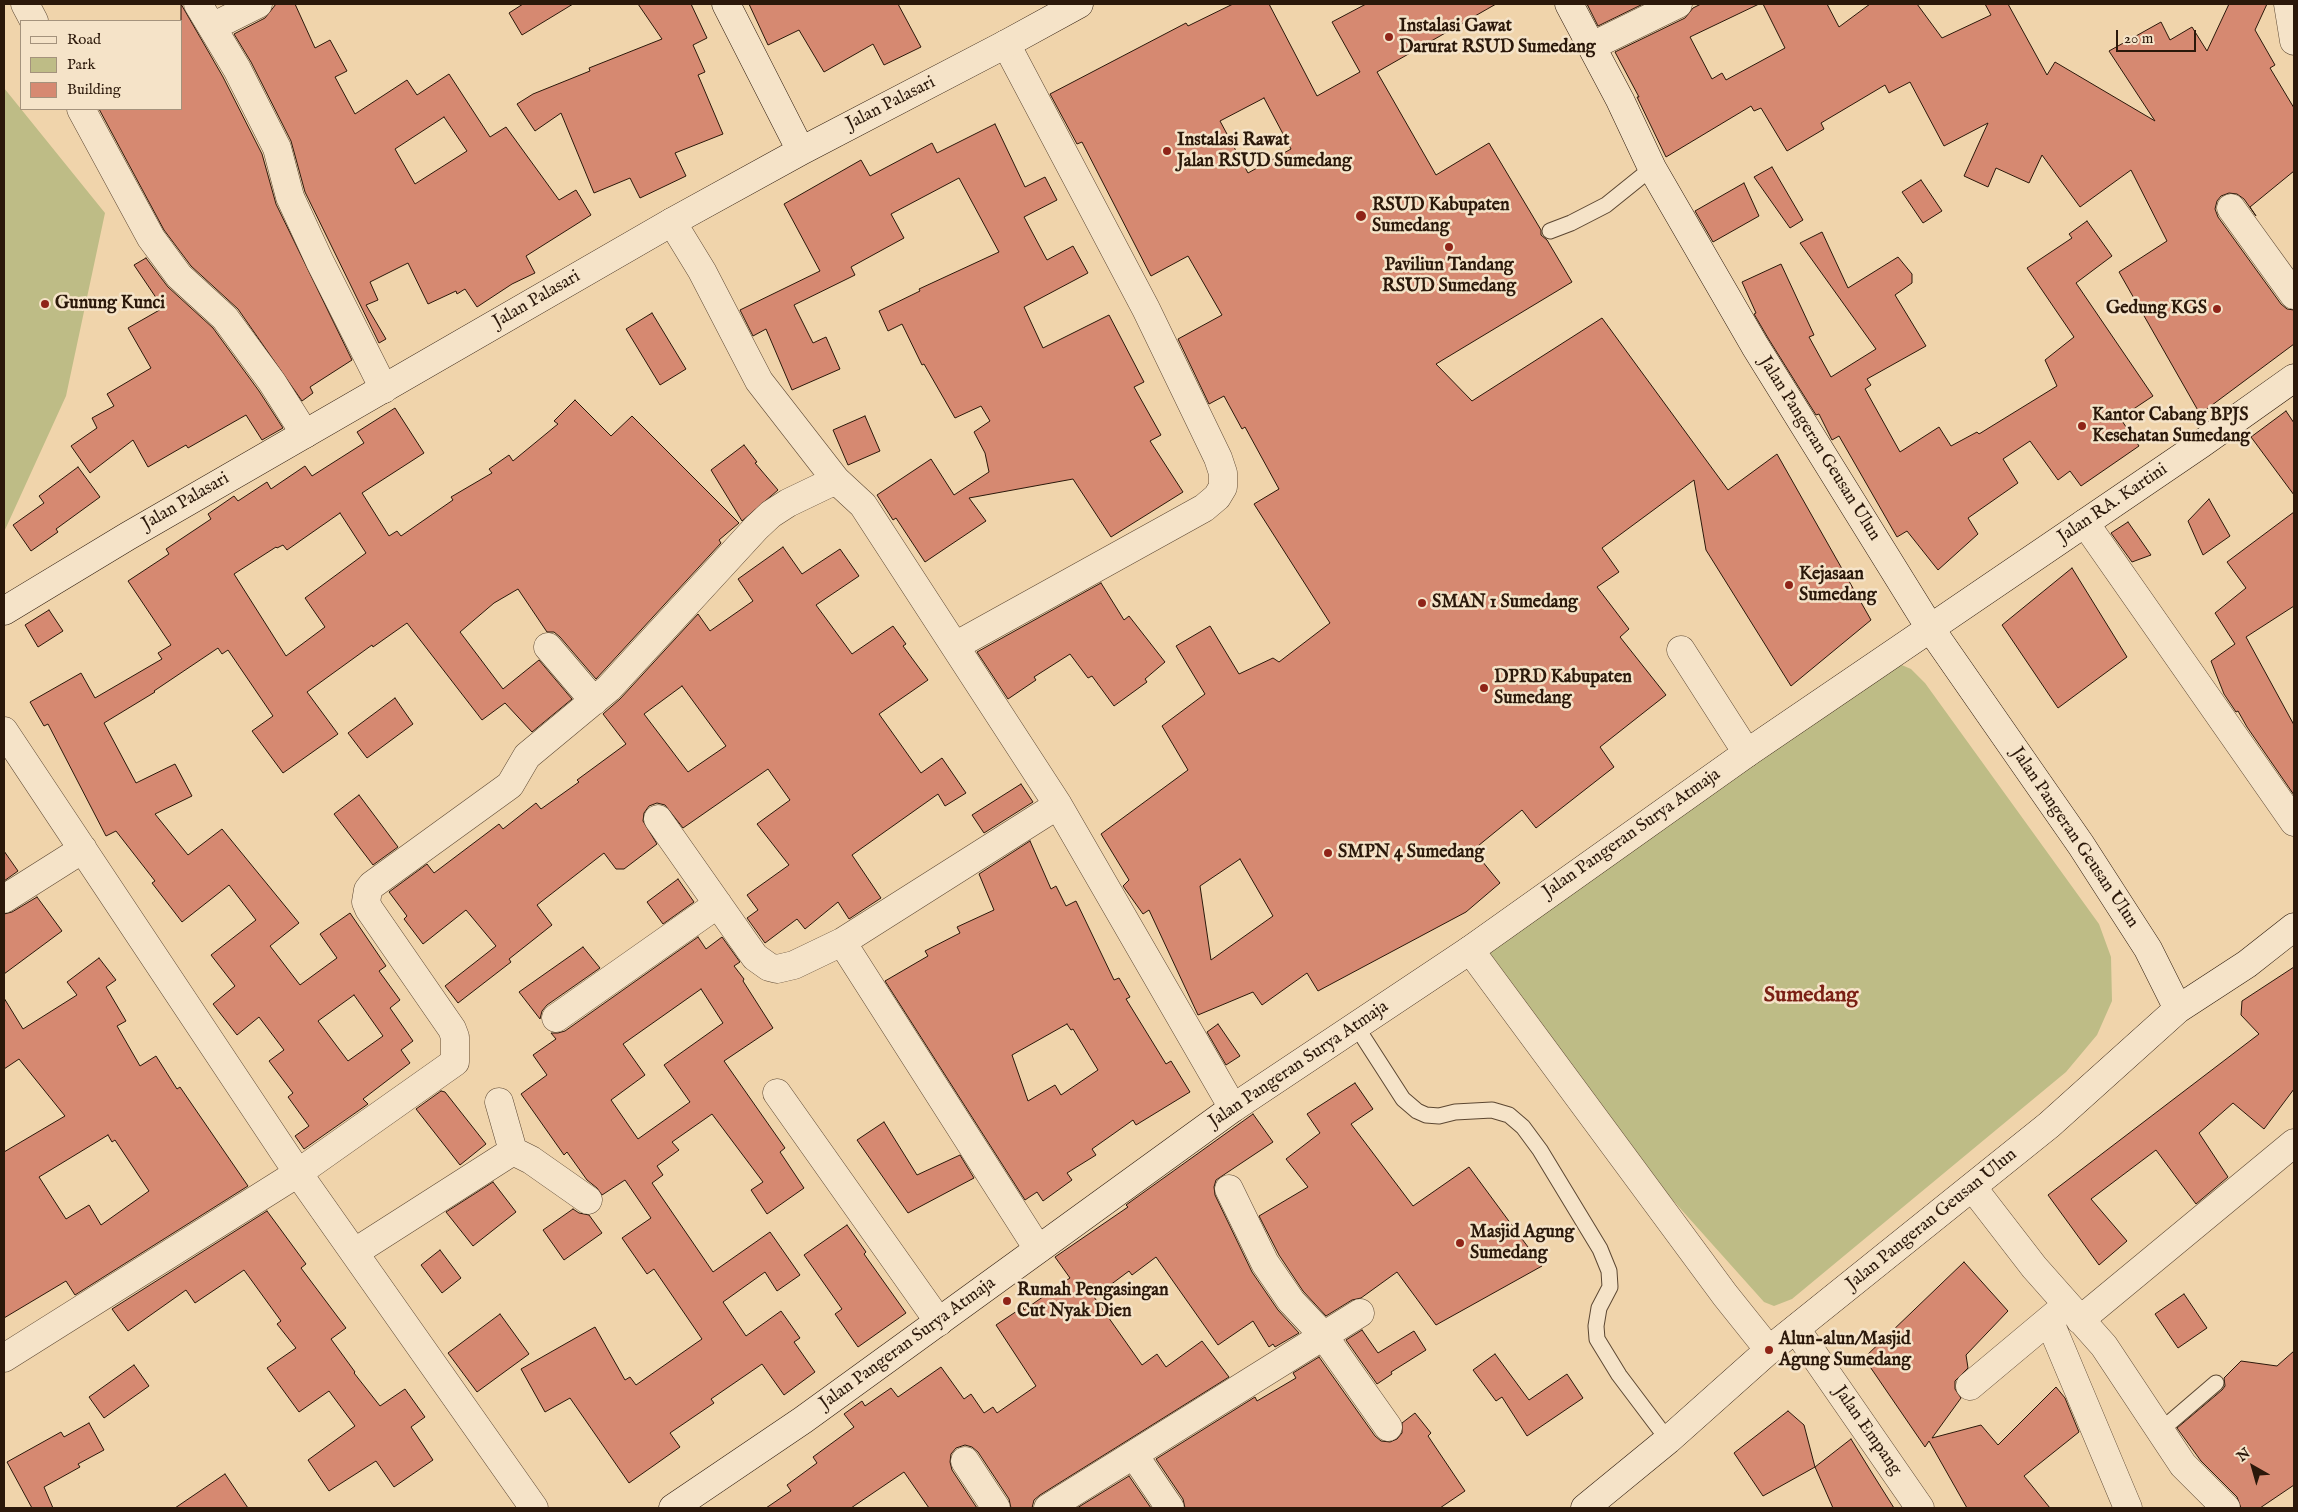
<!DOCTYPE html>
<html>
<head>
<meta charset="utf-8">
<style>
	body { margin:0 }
	#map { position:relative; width:2298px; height:1512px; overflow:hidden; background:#f0d4ab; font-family:"IM FELL English",serif }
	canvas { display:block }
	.frame { position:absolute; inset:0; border:5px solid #2b180a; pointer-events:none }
	.legend { position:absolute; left:20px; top:20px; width:162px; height:90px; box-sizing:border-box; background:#f5e3c8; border:1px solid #a4927c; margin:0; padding:6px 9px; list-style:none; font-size:15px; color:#2b180a }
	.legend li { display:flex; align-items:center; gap:10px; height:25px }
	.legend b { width:25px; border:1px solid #a4927c }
	.north { position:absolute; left:2228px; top:1442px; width:50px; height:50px; -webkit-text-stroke:4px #f5e3c8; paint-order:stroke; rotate:322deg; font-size:14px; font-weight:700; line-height:20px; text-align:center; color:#2b180a }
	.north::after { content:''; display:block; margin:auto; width:18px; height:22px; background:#2b180a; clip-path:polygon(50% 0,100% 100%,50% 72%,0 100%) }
	.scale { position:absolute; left:2116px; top:30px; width:80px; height:22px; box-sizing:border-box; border:2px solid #2b180a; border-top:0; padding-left:6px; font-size:15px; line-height:18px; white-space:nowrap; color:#2b180a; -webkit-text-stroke:4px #f5e3c8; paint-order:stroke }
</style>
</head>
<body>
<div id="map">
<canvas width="2298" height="1512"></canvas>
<div class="frame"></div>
<ul class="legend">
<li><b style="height:6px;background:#f5e3c8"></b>Road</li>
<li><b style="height:14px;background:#bebc86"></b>Park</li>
<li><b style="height:14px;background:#d68971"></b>Building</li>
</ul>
<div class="north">N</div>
<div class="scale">20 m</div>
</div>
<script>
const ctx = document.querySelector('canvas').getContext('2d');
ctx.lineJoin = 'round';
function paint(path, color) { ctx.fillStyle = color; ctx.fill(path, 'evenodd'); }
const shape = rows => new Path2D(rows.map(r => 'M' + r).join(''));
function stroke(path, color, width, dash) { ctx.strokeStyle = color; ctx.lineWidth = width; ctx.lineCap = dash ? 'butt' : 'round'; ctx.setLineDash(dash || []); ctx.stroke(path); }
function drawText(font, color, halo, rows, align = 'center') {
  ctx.font = font + ' "IM FELL English",serif'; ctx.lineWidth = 5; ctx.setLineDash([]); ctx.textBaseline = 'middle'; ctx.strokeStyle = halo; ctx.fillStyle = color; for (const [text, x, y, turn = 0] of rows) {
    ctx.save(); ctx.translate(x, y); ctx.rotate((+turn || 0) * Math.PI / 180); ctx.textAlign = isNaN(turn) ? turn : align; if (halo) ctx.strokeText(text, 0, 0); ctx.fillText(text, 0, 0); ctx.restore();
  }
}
const green = shape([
	[4,88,105,213,66,396,4,532],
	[1897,663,1911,669,1925,683,2099,924,2111,957,2112,1001,2097,1035,2066,1072,1792,1299,1774,1306,1764,1302,1610,1130,1475,951]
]);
const building = shape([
	[181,4,223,77,262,154,276,204,352,360,310,387,313,393,302,401,238,309,191,266,164,230,99,109,181,109,181,4],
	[276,4,295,4,315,48,330,40,347,71,335,77,355,114,407,80,417,95,449,74,490,137,506,127,559,200,576,190,591,215,526,256,535,273,512,284,477,307,465,289,457,294,456,291,428,304,408,263,370,282,378,300,366,305,386,339,379,343,305,192,291,141,251,62,234,34,265,18,276,4],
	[444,117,467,151,415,184,395,149,444,117],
	[523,4,573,4,522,35,509,13,523,4],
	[638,4,691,4,707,38,693,45,705,72,698,75,723,134,675,153,686,176,640,198,630,178,594,193,561,113,535,131,517,104,533,94,590,71,589,68,662,39,638,4],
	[749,4,898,4,921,47,884,65,873,44,824,72,799,30,768,45,749,4],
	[1233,4,1269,4,1317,96,1360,72,1332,22,1366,4,1496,4,1377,72,1436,175,1489,143,1541,230,1541,235,1547,240,1572,282,1436,364,1472,401,1602,318,1728,490,1777,454,1871,620,1791,686,1706,550,1694,480,1602,548,1619,572,1597,587,1629,629,1620,637,1666,695,1600,747,1614,767,1536,828,1522,810,1473,850,1500,883,1466,912,1318,991,1307,973,1262,1005,1253,992,1198,1015,1149,910,1143,914,1123,886,1129,880,1101,834,1188,770,1162,726,1205,694,1176,646,1210,626,1239,674,1273,658,1279,662,1330,623,1254,504,1279,489,1245,427,1242,429,1224,396,1209,404,1178,339,1222,315,1188,256,1151,276,1082,142,1077,144,1050,94,1186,23,1188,26,1233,4],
	[1264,98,1291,149,1248,173,1220,121,1264,98],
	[1240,859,1273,916,1211,960,1200,886,1240,859],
	[1587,4,1643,4,1598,26,1587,4],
	[1701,4,1759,4,1690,37,1712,79,1722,73,1726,80,1785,48,1763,4,1827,4,1839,27,1870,4,1917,4,1942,38,1991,15,1985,4,2008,4,2047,75,2055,62,2155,121,2109,51,2161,22,2170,40,2192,27,2207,51,2229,4,2267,4,2255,30,2275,65,2270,68,2294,108,2294,171,2250,207,2256,216,2244,199,2237,194,2229,193,2221,196,2217,201,2215,209,2218,217,2281,304,2287,309,2294,310,2294,344,2200,414,2119,272,2167,241,2131,170,2080,207,2042,155,2029,183,1996,168,1988,187,1964,176,1988,123,1944,146,1910,82,1889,93,1885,85,1821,123,1824,129,1787,151,1761,108,1754,111,1751,106,1666,157,1637,97,1639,97,1615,52,1685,18,1693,8,1701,4],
	[995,124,1025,187,1045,177,1057,200,1024,217,1047,260,1073,246,1088,273,1024,307,1043,348,1109,315,1144,382,1134,387,1161,435,1150,441,1183,492,1111,537,1073,479,969,498,986,521,925,562,896,518,893,520,877,495,931,459,954,495,989,472,985,453,974,432,990,421,981,406,955,418,924,364,922,365,902,324,888,331,879,311,920,291,919,289,999,252,959,178,891,214,904,238,851,267,855,275,794,305,813,343,826,337,840,369,792,390,766,329,753,336,740,310,820,271,784,204,861,160,870,176,932,143,937,153,995,124],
	[1772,167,1803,220,1790,228,1754,177,1772,167],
	[1921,180,1942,211,1923,223,1902,192,1921,180],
	[1744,183,1759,216,1713,242,1695,211,1744,183],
	[2087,221,2112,256,2076,283,2153,396,2120,418,2139,446,2081,486,2070,471,2058,480,2030,441,2003,459,2018,483,1968,518,1978,534,1938,570,1907,531,1897,537,1839,436,1832,440,1819,414,1816,415,1768,338,1754,314,1756,313,1742,282,1781,264,1814,335,1809,337,1831,377,1876,349,1800,243,1822,232,1848,288,1898,257,1912,274,1912,283,1895,295,1926,346,1867,379,1871,385,1865,389,1900,452,1939,427,1951,446,1977,432,1979,434,2057,386,2045,360,2074,337,2027,268,2072,238,2069,234,2087,221],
	[146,258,168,287,213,328,259,391,283,428,262,440,246,415,188,448,186,445,148,467,133,440,90,473,71,446,97,428,92,418,114,406,107,394,151,368,128,328,163,308,134,265,146,258],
	[652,313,686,369,660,385,626,329,652,313],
	[575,400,611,436,632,416,739,523,719,540,721,543,596,679,560,637,554,632,547,632,518,589,494,603,460,632,503,689,539,660,572,699,532,732,505,703,482,720,407,623,373,647,372,645,307,692,338,734,283,773,252,731,273,716,228,650,222,654,218,648,154,691,155,692,104,723,136,783,175,764,192,796,155,814,188,855,222,829,299,923,270,946,300,985,337,958,320,934,350,913,386,966,379,971,400,1000,390,1008,413,1041,401,1050,410,1063,363,1099,368,1104,304,1149,295,1136,309,1126,288,1097,293,1093,269,1061,284,1050,259,1017,237,1035,213,1004,235,986,211,955,256,920,229,885,182,922,152,883,155,881,116,831,106,836,48,724,44,726,30,702,81,673,95,698,162,659,158,653,171,645,128,581,169,554,166,549,211,519,208,514,234,496,238,501,267,482,271,489,305,466,312,476,364,443,357,432,395,408,424,453,362,493,389,536,397,531,401,536,453,500,451,497,492,473,489,469,509,455,513,461,558,424,554,421,575,400],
	[340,513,366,553,305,598,325,627,286,656,234,574,276,547,277,548,283,545,287,550,340,513],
	[354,995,383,1036,348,1061,318,1021,354,995],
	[2286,411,2294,423,2294,495,2251,437,2286,411],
	[865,416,880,451,848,465,833,430,865,416],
	[744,445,757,462,755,463,778,490,742,521,711,470,744,445],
	[78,467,100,497,56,529,58,532,31,551,13,525,44,503,39,496,78,467],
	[2209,499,2230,536,2203,555,2188,521,2209,499],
	[2294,512,2294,606,2246,637,2294,725,2294,795,2247,727,2238,711,2236,712,2224,694,2211,661,2235,644,2215,613,2246,588,2227,562,2294,512],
	[2128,522,2151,555,2132,562,2111,533,2128,522],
	[783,547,802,574,840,549,859,576,816,605,852,654,893,626,906,644,903,646,928,680,879,714,921,773,942,758,966,793,945,806,938,794,852,855,881,898,849,919,838,902,805,929,797,919,765,943,747,918,758,910,747,895,789,865,757,824,790,800,768,769,683,828,665,805,657,803,649,806,644,813,643,821,657,844,624,869,616,869,604,853,537,905,552,925,509,959,511,962,458,1003,445,986,496,946,466,910,423,944,404,919,407,916,389,892,427,864,434,873,499,824,503,829,536,803,541,809,579,782,577,780,626,744,603,714,620,699,698,614,710,631,753,601,738,579,783,547],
	[682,686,726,746,688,772,644,714,682,686],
	[2072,568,2127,657,2058,708,2002,625,2072,568],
	[1101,583,1124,620,1129,616,1165,662,1145,679,1147,682,1114,706,1092,676,1088,678,1070,654,1034,677,1036,680,1008,699,977,652,1101,583],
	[49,610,63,631,38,647,25,625,49,610],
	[395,698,413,724,367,758,348,733,395,698],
	[1021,784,1033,802,984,833,972,815,1021,784],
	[359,795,398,847,373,865,334,814,359,795],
	[1030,841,1051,889,1056,886,1066,906,1076,901,1114,980,1119,978,1130,997,1126,999,1166,1064,1171,1061,1190,1092,1136,1125,1133,1120,1092,1149,1096,1155,1067,1173,1072,1180,1043,1201,1037,1192,1025,1200,885,981,928,956,925,951,960,933,957,927,994,910,979,874,1030,841],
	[1067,1024,1071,1030,1073,1029,1098,1070,1061,1095,1055,1085,1028,1101,1012,1055,1067,1024],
	[4,851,18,871,4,881,4,851],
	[678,879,694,902,663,924,647,902,678,879],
	[37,897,62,931,4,974,4,914,12,912,37,897],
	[698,937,706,949,722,937,740,962,734,966,744,979,743,981,773,1028,724,1061,785,1148,780,1152,804,1188,767,1214,751,1190,763,1182,712,1114,672,1142,679,1150,657,1166,663,1175,652,1183,713,1272,770,1232,800,1275,777,1291,765,1272,723,1302,746,1336,781,1311,800,1338,794,1342,815,1372,784,1395,762,1364,711,1399,714,1403,670,1433,680,1447,629,1483,570,1398,545,1412,521,1369,595,1327,625,1380,630,1377,636,1385,702,1339,654,1269,647,1274,622,1238,651,1218,625,1180,602,1195,597,1188,587,1180,567,1152,564,1155,521,1094,547,1075,533,1055,556,1039,551,1033,558,1033,565,1031,698,937],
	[701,989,723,1023,664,1065,690,1102,638,1139,611,1100,645,1075,623,1044,701,989],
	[583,947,600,968,547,1005,542,1011,540,1019,519,992,583,947],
	[99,958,116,980,106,987,126,1021,117,1026,140,1066,156,1056,177,1089,180,1087,248,1186,75,1295,66,1281,4,1318,4,1152,65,1116,19,1059,4,1069,4,998,23,1029,77,995,67,982,99,958],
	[108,1135,112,1142,115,1140,149,1191,101,1225,89,1205,66,1219,39,1177,108,1135],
	[2294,967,2294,1089,2264,1129,2233,1103,2199,1133,2228,1177,2196,1204,2156,1150,2091,1199,2127,1241,2099,1265,2048,1195,2259,1034,2241,1015,2242,1001,2294,967],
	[1218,1024,1240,1056,1226,1065,1207,1032,1218,1024],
	[1355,1083,1373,1109,1351,1124,1413,1206,1469,1167,1542,1266,1436,1325,1397,1272,1361,1298,1352,1300,1326,1316,1303,1291,1279,1255,1259,1216,1308,1187,1286,1159,1320,1133,1307,1114,1355,1083],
	[441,1091,445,1092,486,1144,460,1165,416,1109,441,1091],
	[1253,1114,1273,1142,1216,1180,1214,1187,1215,1195,1252,1272,1278,1310,1299,1333,1275,1347,1273,1344,1269,1347,1253,1321,1218,1345,1156,1257,1132,1275,1129,1271,1094,1297,1142,1365,1157,1354,1166,1367,1202,1341,1229,1377,1040,1495,1034,1500,1032,1508,1011,1508,1009,1499,978,1452,972,1447,965,1445,956,1448,951,1454,950,1462,952,1470,977,1508,929,1508,904,1472,851,1508,766,1508,791,1491,787,1485,817,1463,813,1457,854,1427,844,1414,862,1401,865,1406,891,1388,898,1397,941,1367,964,1399,971,1394,984,1413,993,1407,997,1413,1036,1386,996,1325,1023,1307,1024,1310,1070,1278,1055,1257,1128,1207,1126,1205,1253,1114],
	[884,1122,917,1175,960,1155,974,1178,908,1213,857,1140,884,1122],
	[493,1182,516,1212,473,1246,446,1212,493,1182],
	[573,1209,579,1213,589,1215,602,1233,564,1260,543,1230,573,1209],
	[267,1211,306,1264,301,1268,346,1328,331,1339,355,1372,354,1373,380,1406,405,1389,425,1417,411,1427,433,1460,394,1487,376,1461,329,1491,308,1460,355,1426,329,1391,299,1412,267,1368,296,1348,277,1324,281,1321,244,1270,195,1303,186,1290,128,1331,112,1309,267,1211],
	[847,1225,866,1252,864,1254,906,1313,858,1347,835,1314,842,1309,804,1255,847,1225],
	[440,1250,461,1278,442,1293,421,1265,440,1250],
	[1964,1262,2008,1311,1966,1355,1968,1368,1955,1381,1955,1389,1961,1398,1932,1438,1981,1425,1998,1445,2056,1387,2065,1398,2079,1432,2024,1476,2050,1508,1967,1508,1929,1441,1925,1447,1864,1358,1964,1262],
	[2184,1294,2207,1328,2178,1348,2155,1314,2184,1294],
	[500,1314,529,1354,477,1392,448,1353,500,1314],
	[1362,1330,1378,1353,1414,1331,1426,1350,1391,1372,1392,1374,1377,1384,1346,1340,1362,1330],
	[2294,1351,2294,1485,2260,1508,2241,1508,2237,1497,2201,1461,2177,1428,2222,1390,2225,1386,2224,1378,2241,1361,2277,1366,2294,1351],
	[1495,1354,1529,1400,1567,1374,1583,1398,1527,1436,1502,1397,1496,1401,1473,1370,1495,1354],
	[1319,1357,1375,1436,1381,1441,1390,1442,1397,1439,1402,1433,1402,1423,1415,1413,1431,1433,1428,1436,1465,1491,1440,1508,1185,1508,1183,1499,1156,1459,1255,1397,1257,1401,1296,1378,1293,1373,1319,1357],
	[134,1365,149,1386,104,1418,89,1397,134,1365],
	[1788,1411,1804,1425,1815,1467,1763,1496,1734,1453,1788,1411],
	[89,1423,104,1450,78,1464,80,1467,44,1487,53,1508,32,1508,7,1462,61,1432,64,1437,89,1423],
	[1851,1439,1872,1473,1894,1508,1833,1508,1815,1467,1851,1439],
	[225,1474,248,1508,175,1508,225,1474],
	[1129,1476,1151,1508,1077,1508,1129,1476]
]);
const lane = shape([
	[1550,231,1571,223,1606,205,1652,168],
	[1356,1026,1403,1099,1417,1111,1426,1115,1439,1116,1455,1112,1492,1110,1509,1115,1523,1127,1540,1150,1600,1249,1609,1271,1610,1287,1599,1308,1596,1326,1597,1339,1619,1375,1668,1440],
	[2160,1431,2216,1383]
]);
const street = shape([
	[25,4,34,21],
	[198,4,237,69,277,148,290,197,320,262,384,389],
	[2288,4,2294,41],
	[212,27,258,4],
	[1592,46,1678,4],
	[81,109,151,238,179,276,225,318,272,382,305,434],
	[2231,208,2294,295],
	[672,222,702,271,759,381,836,480,863,505,1058,805,1233,1108],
	[2085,523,2294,822],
	[955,646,1204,508,1217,497,1223,487,1223,473,1218,458,1146,309,1006,44],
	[548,647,594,701],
	[1681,650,1747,753],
	[4,731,298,1173,534,1508],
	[658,819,755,957,769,967,777,969,794,965,842,942,1058,805],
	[4,899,83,849],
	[842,942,1038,1249],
	[1470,950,1725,1295,1769,1350],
	[556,1018,718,904],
	[777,1093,939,1322],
	[499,1102,513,1151],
	[1973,1188,2034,1267,2104,1346,2183,1465,2226,1508],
	[1229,1189,1265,1263,1291,1301,1323,1335,1388,1427],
	[355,1252,513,1151,531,1160,588,1200],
	[2049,1320,2128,1508],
	[2080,1320,2294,1143],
	[1796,1329,1920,1508],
	[4,1358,298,1173,455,1062,455,1037,452,1029,369,909,366,902,368,890,372,885,510,785,527,756,609,688,756,528,771,514,788,503,836,480],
	[1970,1386,2062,1309],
	[1134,1455,1170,1508],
	[965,1461,996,1508],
	[1048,1508,1360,1313]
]);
const secondary = shape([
	[726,4,801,151],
	[1569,4,1620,100,1652,168,1755,346,1930,628,2081,845,2148,949,2178,1009,2049,1125,1769,1350,1668,1440,1585,1508],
	[4,611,128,536,672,222,801,151,1006,44,1079,4],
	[2178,1009,2247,964,2294,927],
	[673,1508,803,1420,1233,1108,1470,950,1747,753,2201,444,2294,378]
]);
const markers = [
	[1389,37,5,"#8f2418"],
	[1167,151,5,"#8f2418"],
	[1361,216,6,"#8f2418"],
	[1449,247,5,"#8f2418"],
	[45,304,5,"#8f2418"],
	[2217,309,5,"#8f2418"],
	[2082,426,5,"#8f2418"],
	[1789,585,5,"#8f2418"],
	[1422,603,5,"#8f2418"],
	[1484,688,5,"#8f2418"],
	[1328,853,5,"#8f2418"],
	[1460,1243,5,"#8f2418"],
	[1007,1301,5,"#8f2418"],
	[1769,1350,5,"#8f2418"]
];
const poiNames = [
	["Instalasi Gawat",1399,27],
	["Darurat RSUD Sumedang",1399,48],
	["Instalasi Rawat",1177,141],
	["Jalan RSUD Sumedang",1177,162],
	["RSUD Kabupaten",1372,206],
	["Sumedang",1372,227],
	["Paviliun Tandang",1449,266,"center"],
	["RSUD Sumedang",1449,287,"center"],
	["Gunung Kunci",55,304],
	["Gedung KGS",2207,309,"right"],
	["Kantor Cabang BPJS",2092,416],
	["Kesehatan Sumedang",2092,437],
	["Kejasaan",1799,575],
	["Sumedang",1799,596],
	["SMAN 1 Sumedang",1432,603],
	["DPRD Kabupaten",1494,678],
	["Sumedang",1494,699],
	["SMPN 4 Sumedang",1338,853],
	["Masjid Agung",1470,1233],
	["Sumedang",1470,1254],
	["Rumah Pengasingan",1017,1291],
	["Cut Nyak Dien",1017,1312],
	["Alun-alun/Masjid",1779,1340],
	["Agung Sumedang",1779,1361]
];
const streetNames = [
	["Jalan Palasari",891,104,-27],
	["Jalan Palasari",537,300,-30],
	["Jalan Pangeran Geusan Ulun",1819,449,58],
	["Jalan Palasari",186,502,-30],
	["Jalan RA. Kartini",2113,504,-34],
	["Jalan Pangeran Surya Atmaja",1632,834,-35],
	["Jalan Pangeran Geusan Ulun",2074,838,56],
	["Jalan Pangeran Surya Atmaja",1299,1065,-34],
	["Jalan Pangeran Geusan Ulun",1932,1220,-39],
	["Jalan Pangeran Surya Atmaja",908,1344,-36],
	["Jalan Empang",1867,1431,55]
];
const districtNames = [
	["Sumedang",1811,996]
];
paint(green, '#bebc86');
paint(building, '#d68971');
stroke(building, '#2b180a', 1);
stroke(lane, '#5c4732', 17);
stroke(street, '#5c4732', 29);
stroke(secondary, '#2b180a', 29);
stroke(lane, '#f5e3c8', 15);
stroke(street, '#f5e3c8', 28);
stroke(secondary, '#f5e3c8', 28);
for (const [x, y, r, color] of markers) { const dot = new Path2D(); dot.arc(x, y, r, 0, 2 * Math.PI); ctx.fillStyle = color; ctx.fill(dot); stroke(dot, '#f5e3c8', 2); }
drawText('bold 18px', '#2b180a', '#f5e3c8', poiNames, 'left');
drawText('18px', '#2b180a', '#f5e3c8', streetNames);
drawText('bold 22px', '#7a1f14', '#f5e3c8', districtNames);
</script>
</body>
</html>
